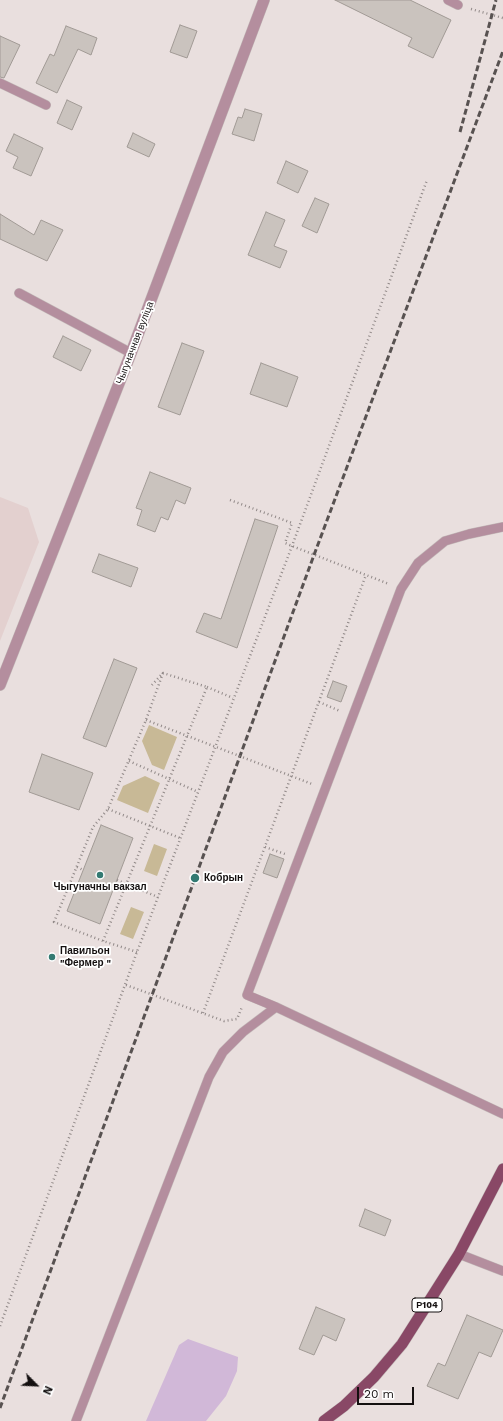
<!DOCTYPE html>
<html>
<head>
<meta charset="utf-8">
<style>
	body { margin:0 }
	#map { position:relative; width:503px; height:1421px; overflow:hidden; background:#e9dfde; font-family:"Work Sans",sans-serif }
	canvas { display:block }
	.north { position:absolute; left:16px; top:1365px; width:40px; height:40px; -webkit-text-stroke:3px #fff; paint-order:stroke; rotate:114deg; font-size:11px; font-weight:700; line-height:16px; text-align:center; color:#141010 }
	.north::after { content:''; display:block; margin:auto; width:14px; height:18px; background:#141010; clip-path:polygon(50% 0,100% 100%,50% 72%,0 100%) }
	.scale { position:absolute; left:357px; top:1387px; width:57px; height:18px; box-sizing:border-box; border:2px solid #141010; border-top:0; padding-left:5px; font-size:12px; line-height:14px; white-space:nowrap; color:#141010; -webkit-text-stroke:3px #fff; paint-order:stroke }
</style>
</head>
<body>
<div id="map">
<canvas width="503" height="1421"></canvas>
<div class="north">N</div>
<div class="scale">20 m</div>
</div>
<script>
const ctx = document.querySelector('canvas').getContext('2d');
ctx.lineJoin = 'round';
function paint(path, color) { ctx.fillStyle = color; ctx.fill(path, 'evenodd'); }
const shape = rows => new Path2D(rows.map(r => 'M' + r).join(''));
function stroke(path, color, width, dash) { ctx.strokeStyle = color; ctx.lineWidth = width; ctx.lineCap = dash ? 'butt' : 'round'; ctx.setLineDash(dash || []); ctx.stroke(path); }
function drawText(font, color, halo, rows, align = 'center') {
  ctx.font = font + ' "Work Sans",sans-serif'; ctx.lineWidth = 3.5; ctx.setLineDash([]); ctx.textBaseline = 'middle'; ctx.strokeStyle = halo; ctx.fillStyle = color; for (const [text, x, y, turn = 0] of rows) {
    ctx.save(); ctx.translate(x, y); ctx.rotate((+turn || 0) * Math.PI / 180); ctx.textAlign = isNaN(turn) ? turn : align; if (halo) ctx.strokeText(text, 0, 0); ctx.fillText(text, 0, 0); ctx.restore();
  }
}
const built = shape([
	[0,497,28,508,39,542,0,641]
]);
const green = shape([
	[149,725,177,737,164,770,152,765,142,741],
	[145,776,160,783,148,813,117,800,123,786],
	[154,844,167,849,157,876,144,871],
	[131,907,144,912,133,939,120,934]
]);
const water = shape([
	[188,1339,238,1357,237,1371,226,1396,206,1421,146,1421,179,1345]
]);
const building = shape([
	[335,0,410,0,451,20,433,58,408,46,412,38,335,0],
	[180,25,197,31,187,58,170,52,180,25],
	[66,26,97,38,91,55,78,49,57,93,36,83,50,54,54,56,66,26],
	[0,36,20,45,4,78,0,77,0,36],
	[67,100,82,107,72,130,57,123,67,100],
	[245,109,262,114,254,141,232,134,238,117,242,118,245,109],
	[133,133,155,144,149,157,127,147,133,133],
	[14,134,43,148,31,176,13,168,18,157,6,151,14,134],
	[286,161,308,171,298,193,277,183,286,161],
	[315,198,329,204,317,233,302,226,315,198],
	[266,212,285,220,274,246,287,251,280,268,248,255,266,212],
	[0,214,34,235,41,220,63,230,47,261,0,239,0,214],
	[63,336,91,350,81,371,53,357,63,336],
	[182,343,204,351,180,415,158,407,182,343],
	[261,363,298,377,287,407,250,394,261,363],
	[150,472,191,488,185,504,176,500,168,520,161,517,155,532,137,525,142,510,136,508,150,472],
	[255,519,278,526,237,648,196,632,204,613,221,619,255,519],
	[99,554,138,568,131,587,92,572,99,554],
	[114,659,137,668,106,747,83,738,114,659],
	[333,681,347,686,341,702,327,697,333,681],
	[42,754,93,773,79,810,29,792,42,754],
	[101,825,133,838,100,924,67,911,101,825],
	[270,854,284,859,277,878,263,873,270,854],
	[365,1209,391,1220,385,1236,359,1226,365,1209],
	[316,1307,345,1319,336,1341,323,1335,314,1355,299,1349,316,1307],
	[467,1315,503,1330,491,1357,479,1352,458,1399,427,1386,438,1363,445,1366,467,1315]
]);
const path = shape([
	[471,9,503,18],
	[230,500,292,523,285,543,292,546,389,584],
	[207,687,233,698],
	[319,702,340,711],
	[129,761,198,792],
	[108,809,180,838],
	[265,847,285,854],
	[77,867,83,870],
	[117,880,158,897],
	[103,941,207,687,163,673,151,686],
	[137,952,103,941,54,922,93,827,108,809,146,720,163,673],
	[126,985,224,1021,237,1019,242,1007],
	[203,1013,366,575],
	[0,1326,137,952,292,546,427,180]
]);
const service = shape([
	[448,0,458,5],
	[0,83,46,105],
	[19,293,131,353],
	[503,527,469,534,445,541,418,563,401,589,247,995,276,1007,503,1114],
	[459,1254,503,1271],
	[76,1421,209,1077,223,1052,243,1032,276,1007]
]);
const minor = shape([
	[0,685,131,353,264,0]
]);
const primary = shape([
	[324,1421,344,1406,374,1377,402,1344,459,1254,503,1169]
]);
const rail = shape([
	[460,132,496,0],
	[0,1408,314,555,503,51]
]);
const pathBridge = shape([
	[146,720,312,784]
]);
const markers = [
	[100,875,4,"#337a72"],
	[195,878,5,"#337a72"],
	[52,957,4,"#337a72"]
];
const shields = [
	[427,1305,30]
];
const shieldNames = [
	["Р104",427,1305]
];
const streetNames = [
	["Чыгуначная вуліца",135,343,-69]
];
const poiNames = [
	["Кобрын",204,878],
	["Чыгуначны вакзал",100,887,"center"],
	["Павильон",60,951],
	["\"Фермер \"",60,963]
];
paint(built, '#e3d0cf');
paint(green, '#c8b996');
paint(water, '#d1b8d8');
paint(building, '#cac3be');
stroke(building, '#a19a95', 1);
stroke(service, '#c3bab9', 10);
stroke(minor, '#c3bab9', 12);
stroke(primary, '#c3bab9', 12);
stroke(path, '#918988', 2.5, [1, 3]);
stroke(service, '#b48e9e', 9);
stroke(minor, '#b48e9e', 11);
stroke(primary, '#894866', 11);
stroke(rail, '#585251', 3, [6, 3]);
stroke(pathBridge, '#918988', 2.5, [1, 3]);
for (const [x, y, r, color] of markers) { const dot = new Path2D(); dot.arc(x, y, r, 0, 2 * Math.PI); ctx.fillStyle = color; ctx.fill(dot); stroke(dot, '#fff', 1.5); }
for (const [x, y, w] of shields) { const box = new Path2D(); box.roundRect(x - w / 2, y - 7, w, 14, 3); ctx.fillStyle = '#fff'; ctx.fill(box); stroke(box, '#141010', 1); }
drawText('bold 9px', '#141010', null, shieldNames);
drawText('10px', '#141010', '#fff', streetNames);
drawText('bold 10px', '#141010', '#fff', poiNames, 'left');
</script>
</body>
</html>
